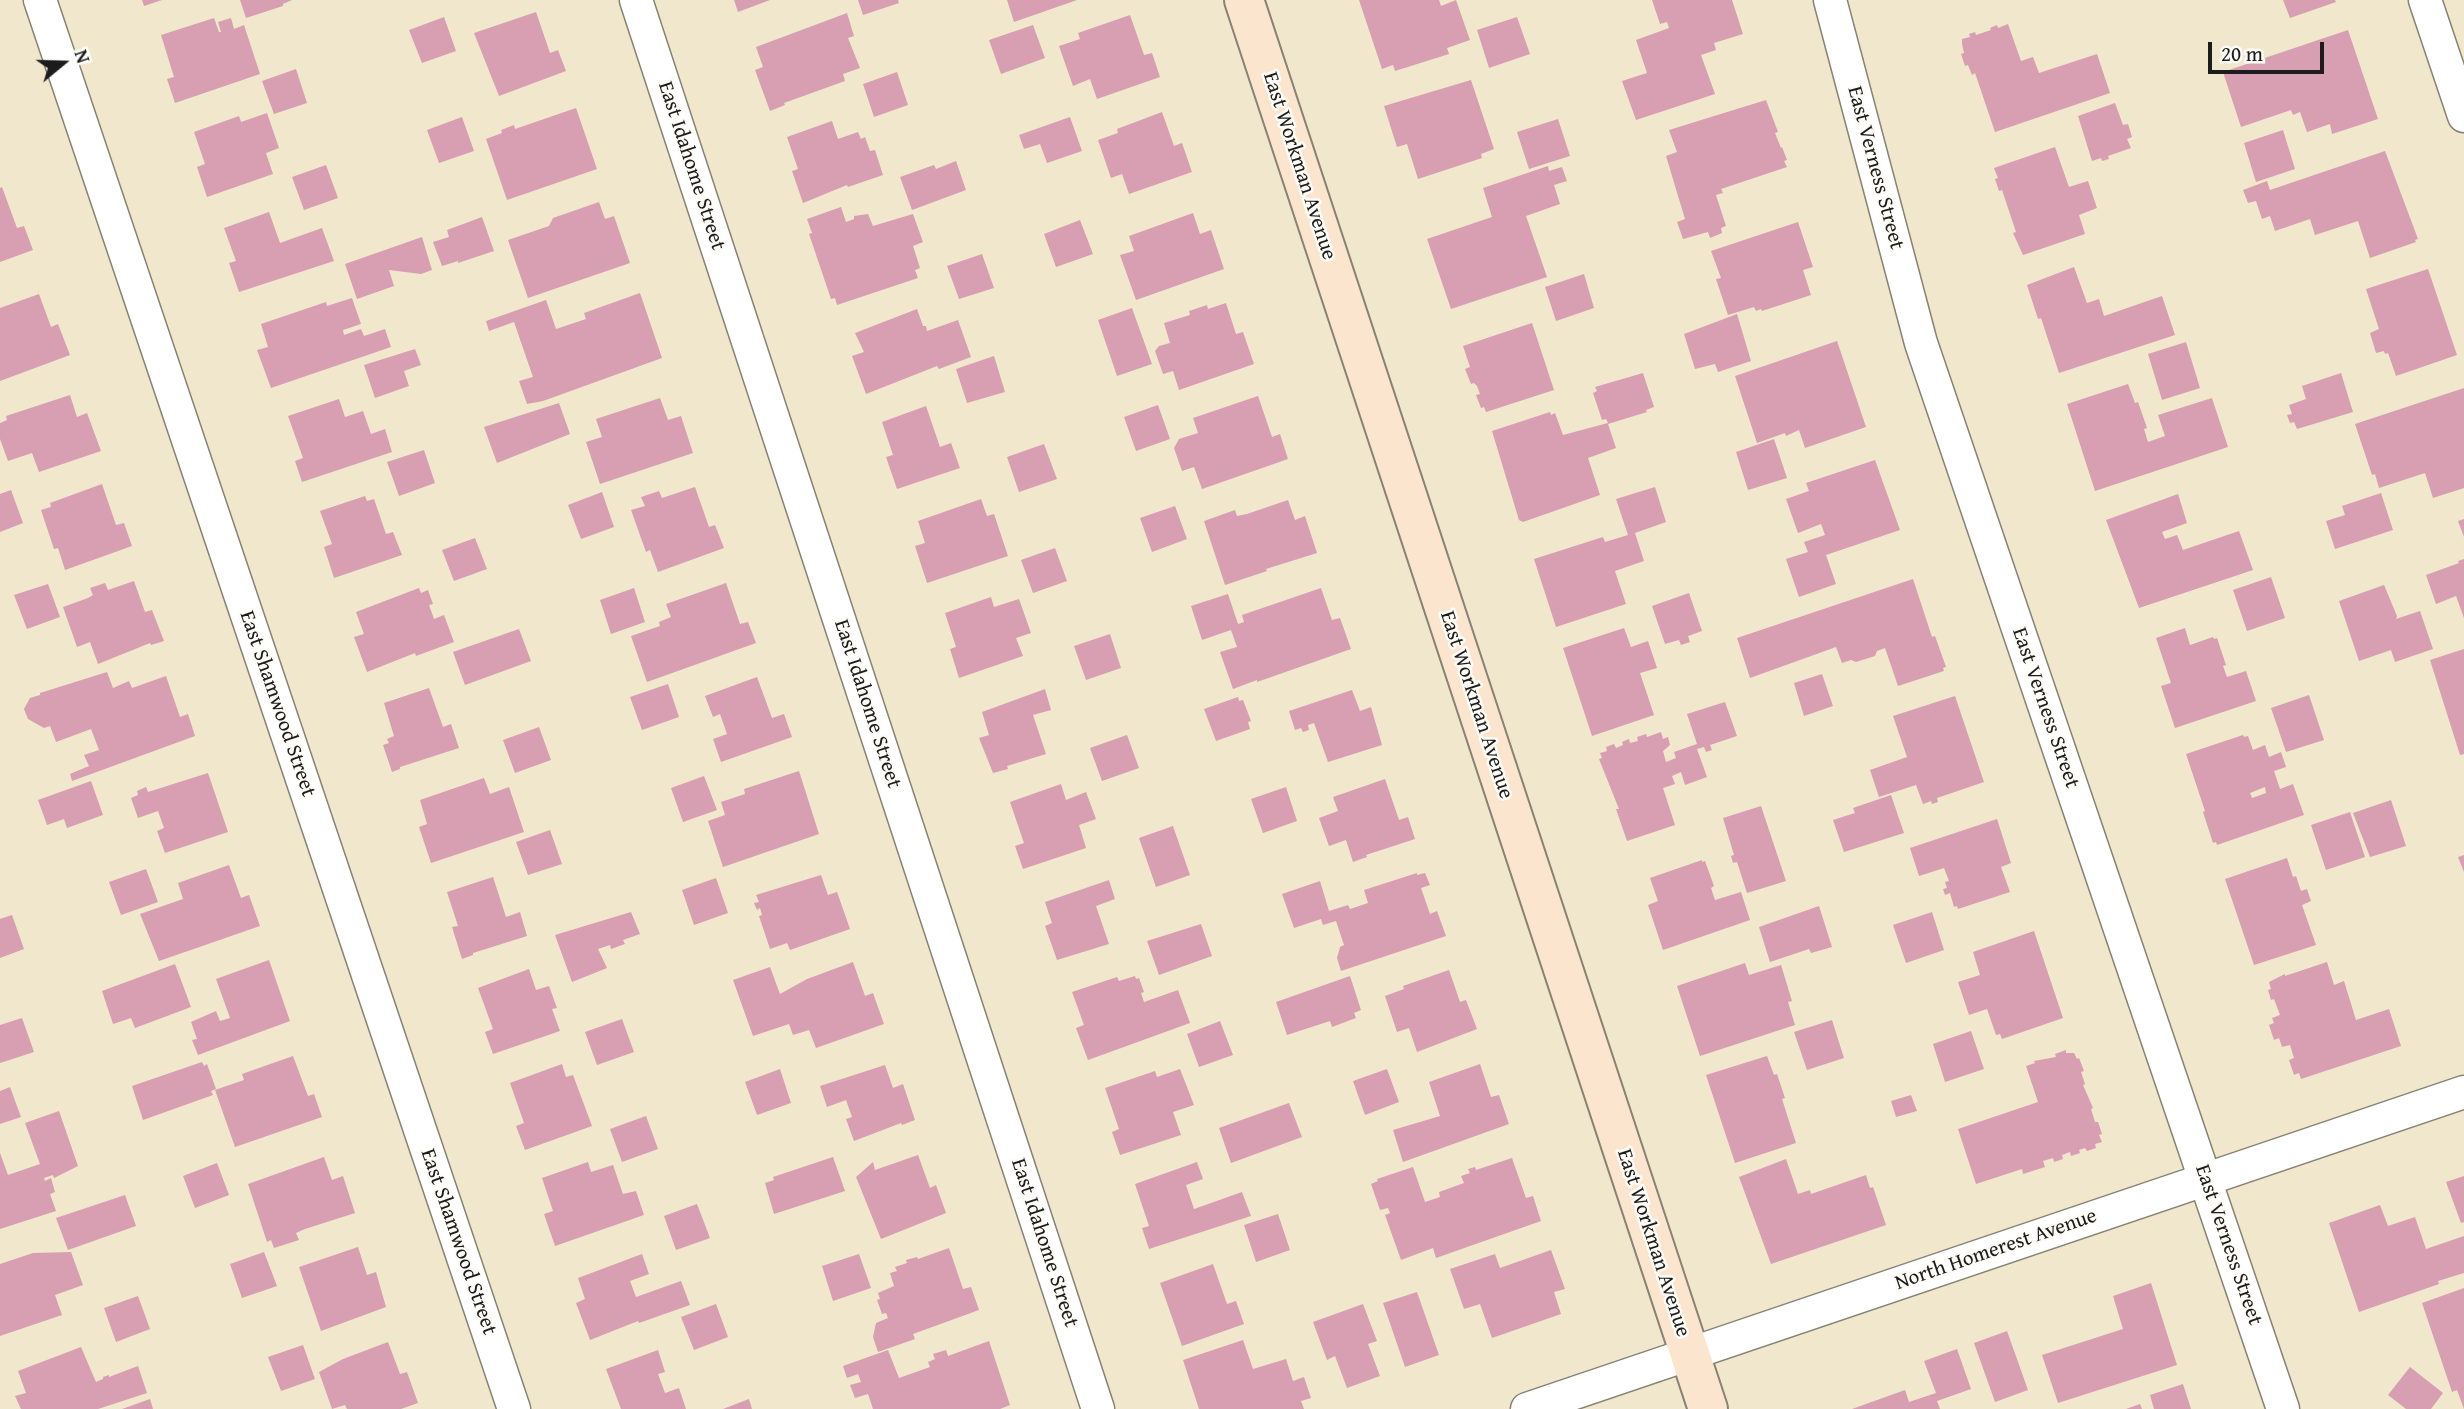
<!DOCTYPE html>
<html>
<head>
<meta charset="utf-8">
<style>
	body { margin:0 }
	#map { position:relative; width:2464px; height:1409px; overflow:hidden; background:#f0e7cd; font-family:"Gentium Book Plus",serif }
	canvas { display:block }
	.north { position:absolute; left:28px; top:28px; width:70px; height:70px; -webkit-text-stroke:5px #fdfcf7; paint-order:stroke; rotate:71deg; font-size:19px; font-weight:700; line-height:28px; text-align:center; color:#1c1c1c }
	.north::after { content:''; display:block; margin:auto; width:24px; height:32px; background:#1c1c1c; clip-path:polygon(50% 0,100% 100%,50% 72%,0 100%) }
	.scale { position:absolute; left:2208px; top:42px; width:116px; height:32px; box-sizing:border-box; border:4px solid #1c1c1c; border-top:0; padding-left:9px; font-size:21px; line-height:24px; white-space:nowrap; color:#1c1c1c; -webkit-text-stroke:5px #fdfcf7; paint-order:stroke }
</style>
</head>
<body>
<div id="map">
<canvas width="2464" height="1409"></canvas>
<div class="north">N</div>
<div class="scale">20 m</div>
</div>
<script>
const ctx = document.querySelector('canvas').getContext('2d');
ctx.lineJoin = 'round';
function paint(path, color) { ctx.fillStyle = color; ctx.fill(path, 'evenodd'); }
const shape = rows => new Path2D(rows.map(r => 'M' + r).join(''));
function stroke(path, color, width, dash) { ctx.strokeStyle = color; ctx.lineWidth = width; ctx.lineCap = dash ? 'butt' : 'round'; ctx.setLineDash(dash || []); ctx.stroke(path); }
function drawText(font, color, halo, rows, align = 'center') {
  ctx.font = font + ' "Gentium Book Plus",serif'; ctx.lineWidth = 5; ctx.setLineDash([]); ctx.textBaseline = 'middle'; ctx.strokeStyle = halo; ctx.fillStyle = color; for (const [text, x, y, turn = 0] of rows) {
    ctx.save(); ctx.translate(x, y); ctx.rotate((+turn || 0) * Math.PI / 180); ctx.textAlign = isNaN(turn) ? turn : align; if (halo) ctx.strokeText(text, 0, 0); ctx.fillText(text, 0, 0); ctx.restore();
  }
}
const building = shape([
	[142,0,162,0,144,6],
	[240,0,292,0,283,4,283,6,246,18],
	[734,0,770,0,738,12],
	[858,0,898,0,899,3,863,15],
	[1007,0,1077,0,1014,22],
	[1359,0,1439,0,1441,6,1456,0,1470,40,1447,48,1449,54,1395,71,1393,65,1382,69],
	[1652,0,1732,0,1743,34,1714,43,1716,50,1701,55,1715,94,1636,120,1622,81,1647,73,1636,40,1669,28,1667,22,1660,24],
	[2283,0,2335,0,2336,2,2290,18],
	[536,12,550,53,558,50,566,71,499,96,474,33],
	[847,13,854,36,848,38,860,68,843,74,845,81,784,103,785,105,770,111,755,70,763,67,756,47],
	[1130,15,1144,55,1152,53,1160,77,1097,99,1090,79,1073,86,1059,46,1080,39,1078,33],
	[444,17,456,51,422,63,409,30],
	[1517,17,1530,54,1489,68,1477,30],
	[214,18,219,32,221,32,218,22,231,18,234,29,244,25,260,74,175,103,167,79,174,77,161,35],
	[2008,24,2021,61,2033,57,2039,73,2097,54,2110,93,1995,132,1975,73,1972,75,1968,65,1965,66,1961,54,1964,53,1962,44,1962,39,1970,37,1969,34,1975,32,1976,35,1991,30,1990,28,1997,25,1998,28],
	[1033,25,1045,58,1001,74,989,40],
	[2348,30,2378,119,2332,134,2330,124,2307,132,2300,112,2293,115,2291,110,2241,127,2223,72],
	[296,69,307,103,274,114,262,81],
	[897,72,908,105,874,117,863,84],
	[1471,80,1494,149,1481,154,1482,158,1418,179,1407,144,1397,147,1384,106],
	[1766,100,1778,132,1775,133,1781,148,1782,147,1787,160,1784,161,1787,167,1721,189,1723,193,1716,195,1726,226,1721,228,1722,233,1710,238,1708,232,1683,239,1677,222,1685,219,1666,156,1677,152,1669,130],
	[2115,103,2123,125,2128,124,2132,137,2127,139,2131,148,2108,156,2109,159,2102,161,2101,158,2092,161,2078,116],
	[576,108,597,169,507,200,486,139,502,133,501,130,514,125,515,129],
	[1162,112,1174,146,1182,143,1192,172,1129,194,1122,174,1111,178,1098,140,1118,133,1117,129],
	[267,113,279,148,266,153,273,174,207,197,197,167,205,164,194,132,239,116,241,122],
	[462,117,474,151,439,163,427,130],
	[1070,117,1082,151,1047,163,1040,144,1024,149,1019,135],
	[1558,119,1570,156,1529,169,1517,132],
	[832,121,838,139,858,132,861,139,865,137,870,151,875,150,883,175,848,187,847,185,803,203,792,171,798,169,787,137],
	[2283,130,2295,169,2256,182,2244,143],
	[2055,147,2069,187,2088,181,2097,208,2079,215,2085,234,2023,255,2013,233,2016,232,2002,190,1999,191,1995,179,1998,178,1994,168],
	[2385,151,2418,239,2415,240,2416,242,2370,258,2358,221,2315,235,2310,219,2275,231,2270,216,2262,219,2256,201,2248,203,2243,190,2267,181,2270,190],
	[956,161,966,190,912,210,900,177,934,165,936,169],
	[326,165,338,198,304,210,292,177],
	[1548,166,1549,171,1562,167,1567,181,1554,185,1560,204,1526,216,1547,277,1451,309,1427,239,1492,217,1483,188],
	[2,187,17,228,24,226,33,250,0,262,0,188],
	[599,202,605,219,614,216,630,263,528,298,508,240,549,226,553,218],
	[841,207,846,222,854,219,854,216,868,214,873,226,913,214,923,242,913,246,920,268,915,270,918,278,837,305,835,298,831,299,809,234,812,233,807,219],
	[269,212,280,243,322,228,334,261,239,292,229,263,236,261,224,228],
	[1193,213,1200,234,1211,230,1224,269,1136,300,1120,255,1134,251,1129,236],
	[482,217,494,251,458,263,458,261,442,266,433,242,449,237,447,230],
	[1080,220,1093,254,1056,267,1044,234],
	[1798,222,1813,267,1803,270,1811,295,1762,311,1761,309,1756,311,1754,307,1728,315,1716,279,1721,278,1711,251],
	[422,237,432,270,421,274,389,270,394,286,357,299,345,264],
	[982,254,994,288,959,299,947,266],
	[2074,267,2087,303,2099,299,2104,316,2162,296,2175,335,2059,373,2041,318,2038,319,2027,285],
	[2428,269,2457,355,2396,376,2388,353,2385,354,2384,351,2376,353,2370,333,2379,329,2366,289],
	[1584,274,1594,308,1556,321,1545,287],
	[640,293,662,358,543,401,527,404,519,381,533,377,514,322,489,331,486,321,546,300,556,329,586,319,584,313],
	[39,294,51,327,58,324,70,355,0,381,0,308],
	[352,298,361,324,343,330,344,335,361,329,364,336,385,329,391,347,271,388,257,350,268,347,261,324,326,302,327,306],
	[1226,303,1236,334,1243,332,1254,364,1179,390,1173,371,1163,374,1155,351,1159,346,1170,343,1164,323,1190,315,1189,311,1207,305,1208,309],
	[1132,308,1152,364,1117,376,1098,320],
	[917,309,923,326,926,326,927,331,958,320,971,357,939,369,937,366,866,394,852,356,864,352,855,333],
	[1737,314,1751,361,1718,372,1715,364,1695,369,1684,334],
	[1532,323,1554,390,1486,412,1484,407,1481,408,1476,395,1480,394,1477,386,1474,383,1471,384,1465,369,1470,367,1463,346],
	[1837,341,1866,427,1805,448,1799,430,1786,436,1785,433,1757,443,1735,376],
	[2186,342,2200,388,2162,400,2148,354],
	[415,349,421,365,404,371,409,386,375,398,364,365],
	[994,356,1005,392,967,403,956,369],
	[1643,373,1654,407,1646,410,1647,412,1608,424,1616,448,1588,458,1600,495,1523,522,1519,520,1492,431,1550,412,1551,415,1555,413,1563,435,1608,423,1606,419,1602,420,1593,393,1597,391,1595,387],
	[2341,373,2353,412,2297,429,2294,422,2290,423,2287,415,2292,414,2289,405,2306,399,2302,386],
	[2128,384,2135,403,2138,402,2147,428,2144,429,2148,442,2165,436,2158,415,2212,398,2228,447,2095,491,2067,404],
	[2464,388,2464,488,2433,498,2425,473,2379,488,2375,474,2372,475,2355,424],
	[70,395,77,417,87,413,101,451,39,472,32,453,8,461,0,439,0,423,7,420,6,416],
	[1258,396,1272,437,1280,434,1288,459,1202,489,1194,467,1182,471,1174,448,1179,439,1198,433,1193,418],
	[660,398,668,420,681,416,693,453,600,484,586,442,602,437,596,419],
	[339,399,345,417,363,411,371,434,385,429,392,452,302,482,295,461,303,458,288,416],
	[559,403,570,434,497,463,484,427],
	[1158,405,1170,439,1136,451,1124,417],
	[926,406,940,447,951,443,960,468,897,489,886,457,893,455,882,422],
	[1774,439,1787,478,1748,490,1736,452],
	[1044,444,1057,479,1019,492,1007,457],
	[424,450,435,483,399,496,387,462],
	[1875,460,1900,530,1826,555,1836,584,1799,597,1786,559,1808,552,1804,542,1825,535,1821,524,1798,533,1786,499,1809,491,1806,483],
	[102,484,116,525,124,523,132,546,65,570,58,548,54,549,41,510,51,507,50,503],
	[695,487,709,527,715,525,724,548,658,572,650,550,646,552,631,510,645,506,641,497,659,491,662,498],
	[1655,487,1666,522,1635,533,1644,561,1615,571,1626,604,1556,627,1534,559,1603,537,1605,542,1628,535,1616,499],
	[11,490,23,523,0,532,0,494],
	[602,492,614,527,581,539,568,505],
	[2381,493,2393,530,2335,549,2326,521,2345,515,2342,506],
	[2178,494,2187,523,2162,532,2165,539,2177,535,2183,550,2239,531,2253,570,2139,608,2106,520],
	[365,496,367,501,374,499,386,534,393,532,402,555,334,578,324,547,332,544,320,511],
	[981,499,987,516,994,514,1008,556,927,583,915,546,925,543,918,521],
	[1288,500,1295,520,1305,516,1317,553,1266,569,1267,571,1225,585,1204,521,1235,510,1237,516,1247,514],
	[1175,506,1187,539,1152,552,1140,518],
	[2464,519,2464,537,2458,521],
	[475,538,487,569,454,581,442,550],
	[1055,548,1067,581,1033,593,1021,560],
	[2464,559,2464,618,2456,596,2436,604,2426,575,2459,563,2458,561],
	[2271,577,2285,618,2247,631,2233,590],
	[1913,579,1932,637,1935,636,1946,667,1943,668,1944,671,1898,686,1885,648,1877,651,1875,656,1856,662,1851,660,1842,663,1836,647,1750,678,1737,638],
	[134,581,145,612,152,610,164,641,151,645,150,643,98,664,90,642,77,647,63,607,88,598,93,595,90,588,105,583,108,590],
	[726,583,740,624,748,622,756,643,647,682,631,636,660,626,659,622,671,617,666,604],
	[48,584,60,617,27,629,14,595],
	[2384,585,2397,616,2396,619,2420,611,2433,649,2395,662,2391,650,2359,661,2339,601],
	[419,588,421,593,428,590,433,604,429,605,434,619,444,615,454,642,416,656,415,653,367,672,354,637,364,634,356,612],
	[634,588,645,622,611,634,600,600],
	[1321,588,1332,620,1340,618,1351,649,1257,682,1257,680,1233,689,1220,652,1237,647,1231,630,1202,640,1191,606,1228,594,1238,624,1244,622,1242,615],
	[1689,593,1702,631,1688,636,1690,642,1681,645,1679,640,1665,644,1652,606],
	[991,597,994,607,1019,599,1031,633,1016,638,1023,656,959,678,950,649,956,647,945,613],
	[1624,628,1631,647,1648,641,1657,668,1640,673,1654,715,1592,736,1563,648],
	[2185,628,2190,645,2213,637,2214,639,2217,638,2226,665,2223,666,2227,677,2246,671,2256,701,2175,728,2161,686,2171,683,2156,638],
	[519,629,531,661,465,685,453,652],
	[1110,634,1121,668,1086,680,1074,646],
	[2464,649,2464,754,2460,755,2430,660],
	[107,672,113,688,129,681,132,688,166,676,180,717,188,714,195,736,72,781,70,774,89,766,84,755,99,750,91,729,56,742,50,726,44,728,28,719,24,709,30,698,40,695,40,693],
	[1822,674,1833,706,1804,716,1794,683],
	[757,677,772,718,784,714,792,737,721,762,713,739,727,734,720,714,713,717,705,696],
	[668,684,679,717,642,730,630,697],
	[429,688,443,727,451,724,459,748,400,767,400,769,392,772,383,745,389,743,387,739,394,736,384,703],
	[1045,689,1051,710,1033,715,1046,754,1007,766,1008,769,993,773,979,738,989,735,982,712],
	[1352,690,1360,711,1371,707,1382,745,1328,762,1314,723,1308,725,1309,730,1303,732,1301,728,1295,730,1289,711],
	[2309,695,2324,740,2286,752,2271,708],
	[1955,696,1984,782,1937,798,1938,802,1932,804,1931,801,1923,804,1916,785,1879,797,1870,770,1907,757,1893,716],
	[1238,697,1239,701,1243,700,1251,721,1248,722,1250,729,1216,741,1204,709],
	[1725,702,1737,736,1710,745,1712,750,1706,752,1704,747,1697,749,1707,777,1685,785,1681,772,1672,776,1675,784,1663,788,1675,825,1627,841,1616,809,1619,809,1599,759,1602,758,1600,753,1607,751,1606,747,1614,744,1616,748,1623,745,1622,742,1629,739,1630,743,1638,741,1637,737,1646,734,1647,737,1661,732,1663,739,1668,737,1670,745,1663,751,1666,762,1676,758,1674,752,1697,744,1687,714],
	[539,727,551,760,515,773,503,740],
	[1127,735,1139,768,1102,781,1090,748],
	[2243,735,2244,737,2248,736,2253,750,2265,745,2269,757,2281,752,2286,767,2274,771,2280,789,2293,784,2304,815,2217,845,2216,842,2213,843,2203,812,2205,811,2186,754],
	[2265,787,2266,793,2252,798,2250,793],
	[799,771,819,834,723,867,708,821,725,815,721,802,745,794,744,789],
	[208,773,228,832,165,853,157,831,164,828,158,811,138,818,131,798,138,795,137,791,146,787,148,792],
	[704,776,717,810,683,822,671,788],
	[484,778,490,794,509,787,524,832,431,863,419,827,427,824,420,800],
	[1385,779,1399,820,1408,817,1415,839,1366,855,1367,857,1353,862,1346,840,1329,846,1319,818,1338,811,1333,797],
	[91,781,103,815,67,828,64,819,47,825,38,800],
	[1061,784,1066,800,1086,792,1096,819,1079,825,1086,848,1023,869,1015,846,1024,843,1010,802],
	[1286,787,1297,821,1263,833,1251,799],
	[1891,795,1904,833,1844,852,1833,820,1855,813,1853,808],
	[2391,800,2406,846,2370,857,2353,813],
	[1761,806,1786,881,1747,893,1737,862,1733,863,1731,856,1734,855,1723,818],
	[2350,812,2365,857,2326,870,2311,825],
	[1997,819,2011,863,2001,867,2010,892,1958,909,1957,906,1954,907,1950,893,1945,895,1943,889,1947,888,1945,882,1949,881,1944,868,1919,876,1910,848],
	[1173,826,1190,875,1156,887,1139,838],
	[550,830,562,864,528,875,516,842],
	[2464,855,2464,872,2458,857],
	[2287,858,2293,877,2296,876,2301,891,2307,889,2311,901,2302,905,2316,945,2254,965,2225,879],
	[1702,860,1702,862,1705,861,1714,886,1711,888,1715,900,1741,892,1750,920,1663,950,1648,905,1658,901,1650,878],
	[229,865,241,898,249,895,260,926,159,961,140,914,183,899,178,883],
	[146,869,158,902,121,915,109,882],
	[1417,873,1417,875,1425,873,1430,885,1421,888,1430,914,1437,911,1446,936,1341,971,1337,958,1340,947,1344,945,1336,921,1323,925,1321,919,1294,928,1282,894,1320,881,1329,911,1348,905,1350,909,1368,903,1364,890],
	[821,875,828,895,837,892,850,929,790,950,787,943,770,949,759,916,762,915,760,908,757,910,754,903,759,902,756,895],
	[493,877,506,917,520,912,527,936,473,953,473,955,462,959,452,927,458,926,447,892],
	[716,878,728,913,694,925,682,890],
	[1109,880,1115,899,1096,906,1109,944,1057,960,1045,926,1052,923,1045,902],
	[1819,906,1832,947,1811,953,1809,949,1770,962,1759,927],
	[631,912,640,934,623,940,625,944,611,949,610,945,598,949,607,968,572,982,555,935],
	[1932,912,1944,950,1906,963,1893,925],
	[12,915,24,949,0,958,0,919],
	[1201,924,1212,956,1159,975,1147,941],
	[2034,931,2063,1018,2002,1039,2000,1034,1996,1035,1987,1009,1969,1015,1958,982,1980,975,1973,952],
	[269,960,290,1021,198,1055,192,1040,197,1039,191,1022,216,1011,220,1021,230,1018,216,979],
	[853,962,865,996,873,993,884,1024,816,1048,809,1030,793,1035,789,1024,753,1036,733,980,770,967,780,994,807,979],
	[2327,962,2334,985,2344,981,2356,1020,2389,1009,2401,1046,2301,1079,2299,1073,2294,1075,2289,1060,2294,1058,2290,1045,2282,1047,2279,1038,2274,1040,2269,1025,2274,1023,2272,1018,2280,1015,2274,999,2271,1000,2268,990,2271,989,2269,982,2285,974,2285,976],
	[1745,963,1749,975,1781,965,1792,1001,1788,1002,1795,1025,1700,1056,1677,986],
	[175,964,191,1007,135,1028,131,1018,113,1024,102,991],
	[529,969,536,990,549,986,557,1008,552,1009,560,1031,493,1054,485,1032,493,1029,478,988],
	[1449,970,1460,1002,1466,1000,1477,1029,1417,1052,1409,1028,1397,1032,1385,996,1404,989,1403,986],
	[1135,976,1136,979,1139,978,1144,992,1141,993,1144,1002,1178,990,1190,1023,1088,1060,1076,1028,1084,1025,1072,992,1117,977,1119,981],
	[1350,976,1361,1010,1354,1013,1356,1018,1332,1027,1330,1021,1287,1035,1276,1002],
	[22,1018,34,1052,0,1063,0,1025],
	[622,1019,634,1052,597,1065,585,1032],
	[1832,1020,1844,1058,1807,1070,1794,1032],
	[1220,1021,1233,1055,1199,1067,1187,1034],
	[1971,1031,1984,1069,1945,1082,1933,1044],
	[2066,1050,2066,1053,2074,1053,2077,1059,2079,1058,2084,1071,2081,1072,2085,1084,2083,1085,2093,1108,2091,1109,2095,1122,2098,1122,2102,1134,2099,1135,2102,1142,2095,1144,2096,1148,2087,1151,2085,1148,2079,1150,2080,1153,2071,1156,2070,1152,2062,1155,2063,1159,2054,1162,2053,1158,2043,1161,2045,1167,2023,1174,2022,1169,1976,1184,1958,1129,2038,1102,2026,1066,2035,1063,2034,1061,2056,1057,2055,1054],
	[293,1056,308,1096,314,1094,322,1117,235,1147,215,1090,244,1080,242,1074],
	[1767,1056,1774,1075,1777,1074,1785,1098,1782,1099,1796,1143,1735,1163,1706,1075],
	[202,1062,204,1066,207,1064,216,1089,211,1091,213,1095,143,1120,132,1086],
	[562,1064,566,1077,573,1075,592,1126,525,1150,516,1126,524,1123,510,1083],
	[1480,1064,1491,1097,1499,1095,1509,1124,1403,1162,1393,1130,1440,1116,1429,1082],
	[885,1065,893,1088,903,1084,915,1120,902,1125,901,1123,854,1141,846,1119,852,1117,846,1100,827,1107,820,1086],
	[780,1069,791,1103,757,1115,745,1082],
	[1180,1069,1194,1105,1173,1112,1181,1135,1120,1155,1112,1132,1119,1129,1105,1088,1155,1071,1157,1077],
	[1387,1069,1399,1102,1365,1115,1353,1081],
	[10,1087,21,1117,0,1124,0,1091],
	[1911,1095,1917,1111,1896,1117,1891,1101],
	[1289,1103,1302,1137,1231,1163,1219,1128],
	[59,1111,78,1166,54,1178,53,1175,44,1178,45,1181,51,1178,55,1192,50,1194,56,1211,0,1229,0,1153,8,1175,40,1164,25,1123],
	[646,1116,658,1149,622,1162,610,1129],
	[918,1155,930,1188,936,1185,946,1213,881,1239,856,1177,873,1162,875,1170],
	[324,1157,332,1180,343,1176,355,1213,305,1229,296,1233,299,1240,274,1248,271,1240,267,1242,248,1184],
	[833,1157,845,1191,774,1214,765,1183,774,1180,773,1177],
	[1512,1158,1526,1198,1533,1196,1541,1221,1436,1258,1433,1248,1401,1260,1385,1215,1390,1213,1388,1208,1380,1210,1371,1184,1378,1181,1377,1179,1413,1167,1425,1202,1440,1197,1439,1192,1464,1183,1461,1176,1470,1173,1468,1169,1475,1167,1476,1170],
	[1786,1159,1798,1194,1810,1190,1811,1194,1866,1175,1870,1188,1873,1187,1886,1225,1771,1264,1739,1177],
	[588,1162,591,1172,613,1165,623,1194,636,1191,644,1215,555,1246,544,1214,553,1211,542,1178],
	[1197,1162,1203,1179,1186,1185,1194,1209,1242,1192,1251,1216,1149,1249,1142,1228,1149,1226,1135,1184],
	[217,1163,229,1195,195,1208,183,1176],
	[2464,1176,2464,1222,2461,1223,2446,1182],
	[125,1195,136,1226,68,1250,56,1218],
	[697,1204,710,1238,676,1250,664,1216],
	[2380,1205,2388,1226,2415,1217,2426,1249,2464,1236,2464,1273,2438,1281,2439,1284,2359,1312,2329,1223],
	[1278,1214,1290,1250,1256,1262,1244,1225],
	[358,1247,367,1275,376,1272,386,1307,321,1331,299,1267],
	[949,1248,963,1289,971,1287,979,1310,913,1334,915,1339,878,1352,873,1337,876,1323,888,1318,886,1313,882,1314,877,1300,880,1299,878,1293,894,1286,890,1273,897,1271,895,1267,907,1263,906,1260,917,1257,918,1259],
	[1551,1250,1565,1289,1554,1292,1561,1314,1492,1338,1480,1304,1464,1309,1450,1269,1495,1254,1500,1268],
	[71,1252,83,1285,55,1295,62,1315,0,1336,0,1264,33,1253],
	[264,1252,277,1286,242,1298,230,1264],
	[642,1254,649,1274,630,1281,636,1297,681,1281,690,1305,639,1323,638,1321,590,1340,576,1303,585,1299,578,1278],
	[859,1254,871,1288,833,1301,822,1266],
	[1213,1264,1227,1304,1236,1301,1244,1324,1182,1346,1160,1283],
	[2151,1283,2177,1365,2058,1403,2042,1355,2123,1329,2113,1296],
	[2464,1288,2464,1409,2457,1390,2452,1392,2422,1303],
	[1417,1292,1439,1355,1405,1367,1383,1303],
	[138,1296,150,1329,116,1342,104,1308],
	[716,1304,728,1337,694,1350,681,1317],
	[1363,1304,1377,1341,1368,1344,1380,1376,1347,1388,1335,1356,1327,1360,1313,1322],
	[2007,1331,2028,1390,1995,1402,1974,1343],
	[1243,1340,1253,1369,1286,1359,1293,1381,1304,1377,1311,1398,1301,1401,1304,1409,1199,1409,1183,1360],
	[989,1341,1010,1405,1000,1409,873,1409,868,1394,855,1398,850,1385,861,1382,858,1374,847,1378,843,1366,888,1350,899,1378,930,1367,928,1362,935,1359,933,1354,946,1350,948,1356],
	[388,1342,400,1374,407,1372,418,1403,401,1409,347,1409,345,1405,332,1409,319,1372,343,1359],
	[303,1345,315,1379,281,1391,268,1357],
	[81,1347,96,1382,103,1379,103,1377,109,1375,109,1377,138,1366,147,1393,98,1409,21,1409,15,1396,26,1393,18,1371],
	[1957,1349,1971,1389,1937,1401,1940,1409,1852,1409,1905,1390,1909,1402,1936,1393,1924,1361],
	[658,1350,665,1372,658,1374,665,1393,679,1388,686,1409,621,1409,606,1369],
	[2410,1367,2443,1393,2431,1409,2406,1409,2388,1395],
	[2183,1384,2191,1409,2154,1409,2150,1395],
	[150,1399,153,1409,122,1409],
	[749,1399,752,1409,723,1409],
	[2140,1404,2142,1409,2126,1409]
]);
const street = shape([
	[40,0,514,1409],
	[636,0,1098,1409],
	[1830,0,1921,343,2283,1409],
	[2425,0,2464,116],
	[1527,1409,2464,1092]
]);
const secondary = shape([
	[1244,0,1708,1409]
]);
const streetNames = [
	["East Idahome Street",691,166,72],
	["East Workman Avenue",1299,166,72],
	["East Verness Street",1875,168,75],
	["East Shamwood Street",277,704,71],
	["East Idahome Street",867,704,72],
	["East Workman Avenue",1476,705,72],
	["East Verness Street",2045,708,71],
	["East Shamwood Street",458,1242,71],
	["East Idahome Street",1044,1243,72],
	["East Workman Avenue",1653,1243,72],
	["East Verness Street",2228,1245,71],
	["North Homerest Avenue",1996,1250,-19]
];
paint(building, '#d79fb1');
stroke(street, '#868274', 35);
stroke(secondary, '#868274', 42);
stroke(street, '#fff', 32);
stroke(secondary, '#fce5cf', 38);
drawText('21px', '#1c1c1c', '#fdfcf7', streetNames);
</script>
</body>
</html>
